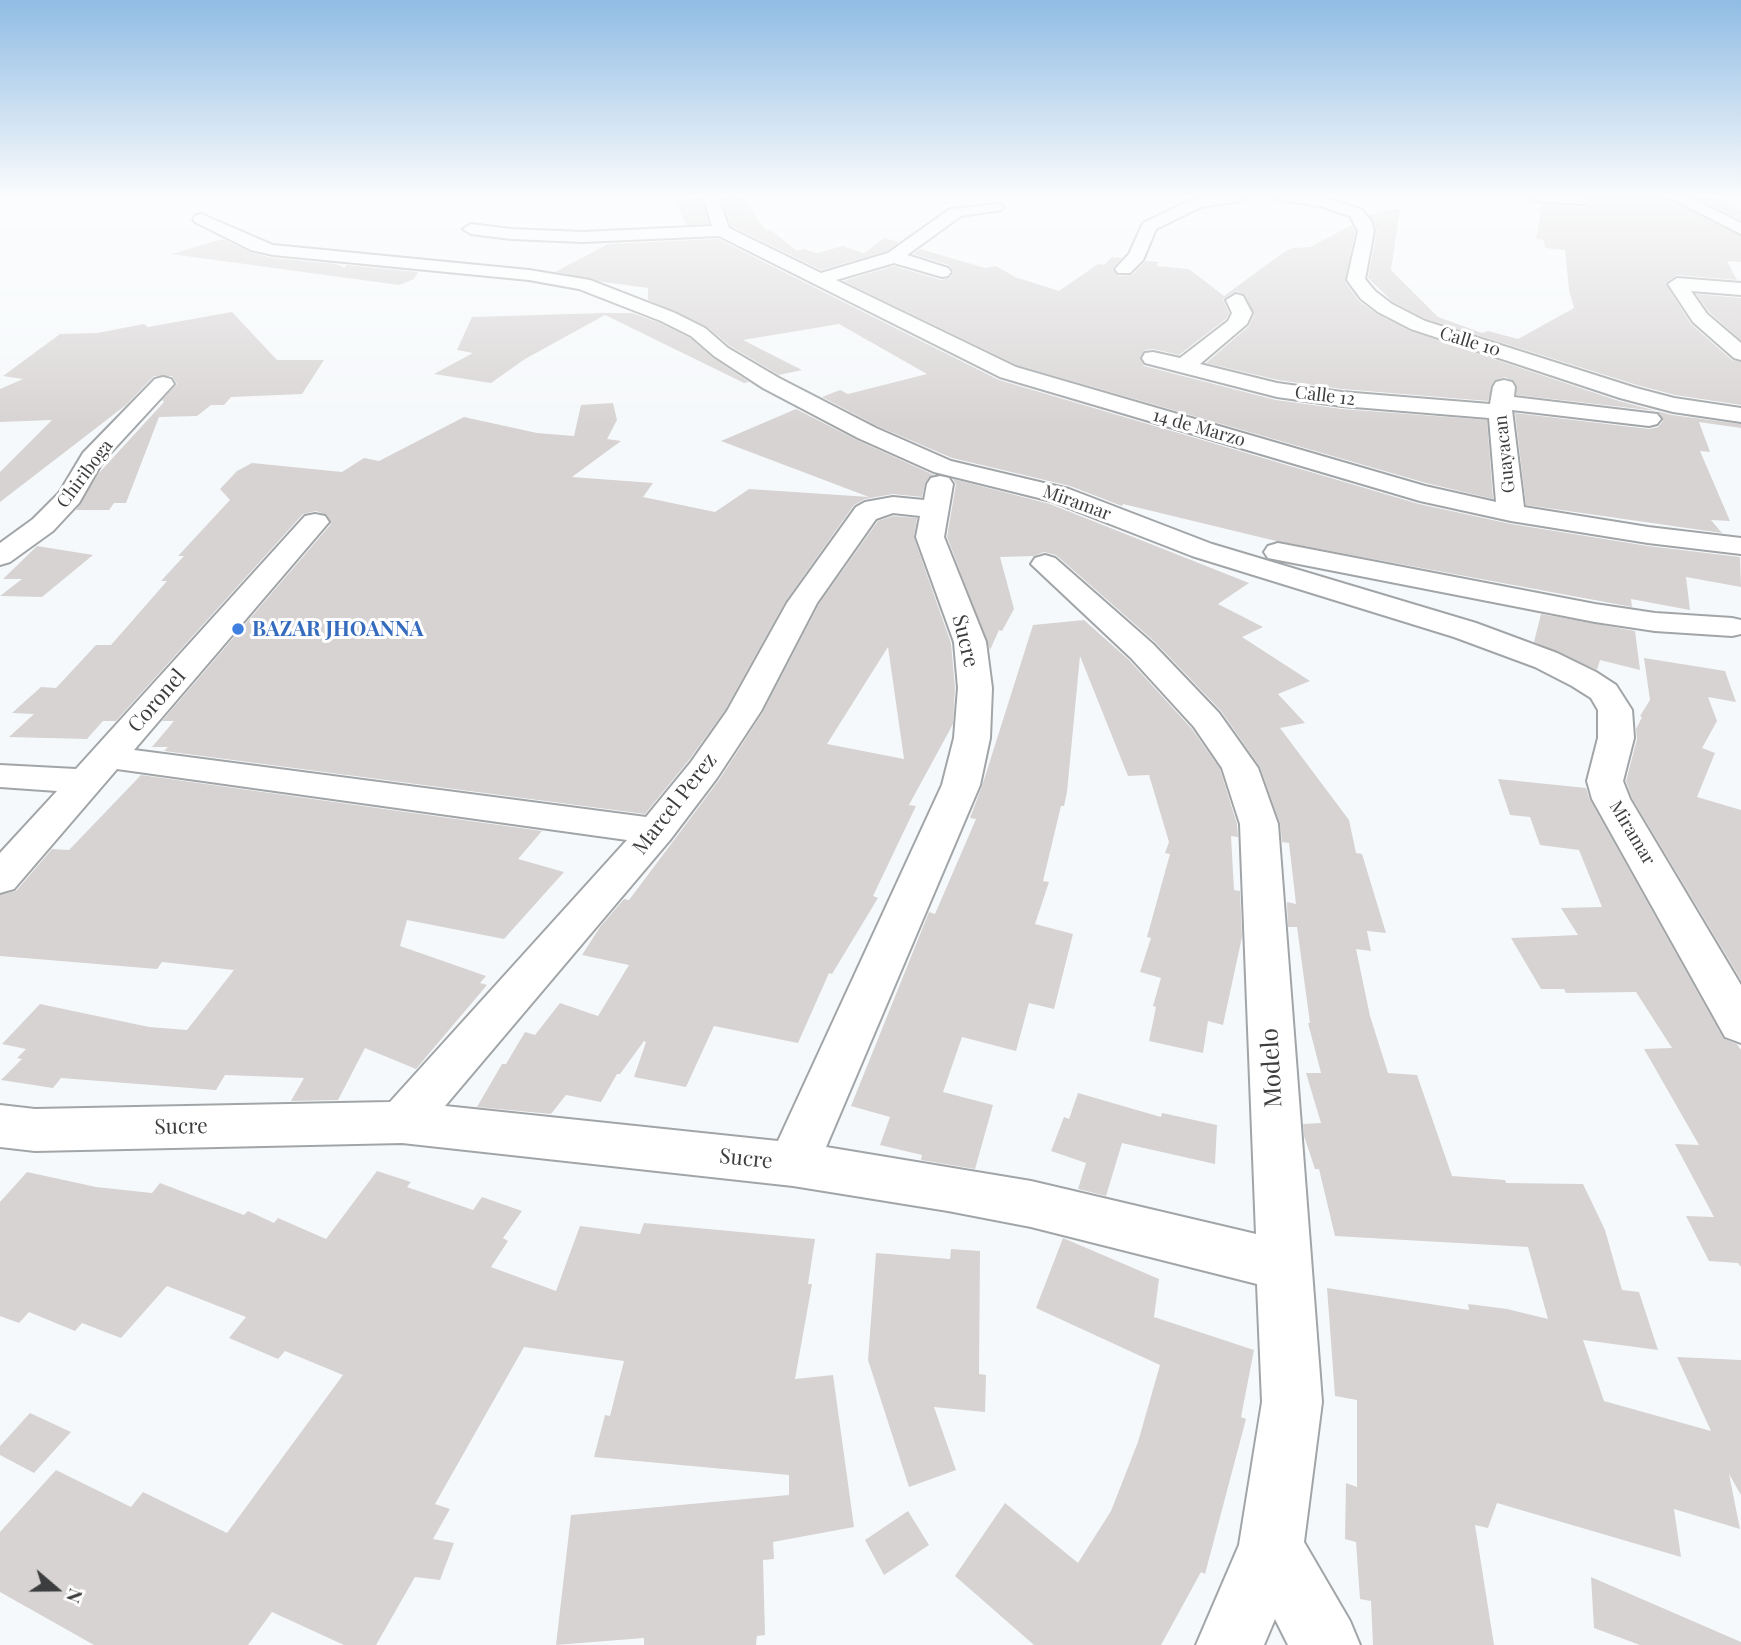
<!DOCTYPE html>
<html>
<head>
<meta charset="utf-8">
<style>
	body { margin:0 }
	#map { position:relative; width:1741px; height:1645px; overflow:hidden; background:#f6f9fb; font-family:"Playfair Display",serif }
	canvas { display:block }
	.north { position:absolute; left:21px; top:1554px; width:70px; height:70px; -webkit-text-stroke:5px #fff; paint-order:stroke; rotate:110deg; font-size:19px; font-weight:700; line-height:28px; text-align:center; color:#3c3d3e }
	.north::after { content:''; display:block; margin:auto; width:24px; height:32px; background:#3c3d3e; clip-path:polygon(50% 0,100% 100%,50% 72%,0 100%) }
</style>
</head>
<body>
<div id="map">
<canvas width="1741" height="1645"></canvas>
<div class="north">N</div>
</div>
<script>
const ctx = document.querySelector('canvas').getContext('2d');
ctx.lineJoin = 'round';
function paint(path, color) { ctx.fillStyle = color; ctx.fill(path, 'evenodd'); }
const shape = rows => new Path2D(rows.map(r => 'M' + r).join(''));
function stroke(path, color, width, dash) { ctx.strokeStyle = color; ctx.lineWidth = width; ctx.lineCap = dash ? 'butt' : 'round'; ctx.setLineDash(dash || []); ctx.stroke(path); }
function drawText(font, color, halo, rows, align = 'center') {
  ctx.font = font + ' "Playfair Display",serif'; ctx.lineWidth = 6; ctx.setLineDash([]); ctx.textBaseline = 'middle'; ctx.strokeStyle = halo; ctx.fillStyle = color; for (const [text, x, y, turn = 0] of rows) {
    ctx.save(); ctx.translate(x, y); ctx.rotate((+turn || 0) * Math.PI / 180); ctx.textAlign = isNaN(turn) ? turn : align; if (halo) ctx.strokeText(text, 0, 0); ctx.fillText(text, 0, 0); ctx.restore();
  }
}
const building = shape([
	[736,196,743,198,766,230,771,230,797,251,804,249,817,253,843,246,864,253,884,238,899,242,887,251,821,270,731,226,721,197],
	[1591,196,1665,196,1741,236,1741,262,1727,261,1737,280,1677,275,1665,283,1691,324,1732,360,1741,362,1741,405,1675,395,1637,385,1426,319,1393,302,1368,278,1377,231,1370,216,1379,211,1400,209,1391,270,1438,317,1482,333,1488,331,1518,339,1574,308,1569,290,1565,250,1545,248,1544,240,1536,239,1542,204,1583,207,1592,201],
	[1693,196,1719,199,1741,210,1741,220],
	[701,198,709,224,686,225,675,201],
	[1352,225,1355,231,1345,282,1359,301,1377,314,1410,331,1619,401,1672,415,1741,424,1741,428,1699,422,1710,452,1700,451,1730,521,1711,520,1722,533,1526,505,1515,413,1649,429,1658,427,1663,421,1657,411,1517,395,1514,381,1505,377,1494,381,1488,401,1342,389,1278,380,1206,363,1249,326,1254,314,1245,295,1237,291,1223,299,1229,313,1226,319,1179,355,1153,349,1145,350,1140,357,1144,366,1276,400,1342,409,1487,420,1493,499,1426,483,1017,365,843,281,894,266,941,280,950,278,954,272,949,265,913,254,920,249,985,268,996,266,1015,277,1059,291,1098,264,1104,265,1112,257,1122,258,1112,269,1118,276,1132,275,1146,261,1159,262,1156,266,1189,269,1224,296,1284,252,1293,248,1310,247],
	[223,239,250,252,272,258,336,264,345,268,346,265,418,272,414,279,399,285,171,254],
	[718,239,999,380,1419,504,1511,524,1648,546,1740,557,1741,587,1686,577,1690,610,1631,599,1632,607,1276,541,1123,504,1122,506,1070,486,952,458,877,426,822,397,840,390,848,394,927,374,839,324,743,340,802,370,779,375,730,346,706,326,648,300,648,288,603,282,555,272,608,244],
	[1696,294,1741,298,1741,340,1709,312],
	[232,312,277,360,324,360,302,394,231,397,224,405,211,405,197,416,159,417,126,503,114,503,109,510,76,510,98,474,164,402,162,400,177,384,172,376,154,376,126,405,0,502,0,472,52,420,0,422,0,389,23,379,3,376,60,334,97,333,144,324,148,327],
	[603,313,632,313,660,323,690,338,713,358,749,382,744,383,605,315,525,359,491,383,434,374,473,353,457,350,472,317],
	[613,403,617,420,607,439,621,441,572,477,653,483,643,497,715,512,749,489,869,497,721,441,796,409,857,440,934,475,925,483,922,497,893,494,865,499,854,505,785,602,725,710,689,760,645,814,164,751,168,747,152,747,174,721,162,721,331,524,327,515,316,511,303,514,116,721,103,721,87,739,9,737,34,714,12,713,41,687,56,688,96,645,111,645,167,581,161,581,184,556,178,556,230,500,220,489,237,471,252,463,342,472,364,458,379,461,464,417,537,433,574,436,581,405],
	[953,479,1050,504,1249,583,1218,604,1263,627,1242,637,1310,681,1278,694,1305,723,1280,728,1349,820,1356,853,1362,854,1386,933,1367,931,1371,951,1356,949,1370,1016,1388,1073,1417,1075,1452,1176,1505,1180,1506,1183,1583,1184,1605,1230,1622,1290,1639,1292,1658,1350,1583,1340,1604,1401,1711,1431,1677,1357,1741,1360,1741,1495,1729,1474,1740,1529,1674,1509,1681,1557,1497,1503,1488,1528,1475,1525,1494,1645,1373,1645,1371,1601,1360,1599,1356,1542,1345,1539,1346,1483,1357,1487,1357,1400,1335,1396,1327,1288,1469,1310,1468,1304,1507,1309,1548,1319,1528,1247,1335,1236,1319,1169,1315,1169,1304,1136,1303,1124,1321,1123,1306,1073,1321,1073,1308,1023,1310,1023,1297,927,1288,927,1287,902,1296,904,1289,843,1282,842,1280,823,1260,767,1221,711,1155,642,1056,555,1044,552,1034,556,1000,557,1014,609,1002,631,999,630,990,650,947,537,956,484],
	[893,516,917,518,914,538,951,643,955,688,953,724,909,805,916,806,873,896,878,898,832,974,829,973,798,1043,714,1026,686,1087,634,1077,646,1042,644,1041,620,1074,617,1074,601,1102,566,1095,551,1114,477,1107,502,1064,506,1064,525,1032,535,1035,560,1003,598,1016,629,965,582,955,600,927,624,899,629,900,719,780,763,712,819,604,878,521],
	[888,647,904,759,827,744],
	[37,546,93,555,42,597,0,596,22,579,3,579],
	[1541,614,1635,631,1640,670,1600,660,1597,670,1534,642],
	[1084,620,1129,660,1192,729,1220,769,1237,824,1238,837,1231,836,1234,890,1240,891,1242,937,1223,1025,1208,1021,1203,1053,1149,1041,1156,1007,1153,1006,1161,978,1140,972,1151,938,1147,937,1170,854,1165,853,1169,842,1149,775,1128,776,1080,656,1067,792,1064,806,1061,806,1043,881,1049,882,1035,924,1073,934,1054,1009,1029,1003,1016,1051,962,1037,943,1092,993,1105,975,1169,921,1160,922,1155,880,1145,890,1117,851,1106,929,912,935,914,976,819,970,818,982,786,1033,625],
	[1644,658,1725,671,1736,702,1708,697,1717,721,1702,748,1715,753,1697,797,1741,810,1741,980,1632,798,1626,781,1637,739,1636,729,1642,717,1640,716,1650,700],
	[141,775,542,831,518,859,564,872,504,939,407,920,400,946,486,976,480,983,487,985,416,1069,365,1048,338,1100,291,1101,304,1078,225,1075,216,1090,61,1078,53,1088,1,1080,22,1059,17,1058,26,1049,2,1044,40,1004,149,1027,187,1030,234,970,162,962,157,969,0,956,0,895,16,891,52,849,69,850],
	[1498,779,1586,788,1590,800,1723,1038,1737,1044,1741,1050,1741,1267,1738,1263,1709,1261,1686,1216,1714,1217,1675,1144,1699,1145,1644,1049,1672,1048,1636,992,1566,993,1564,989,1541,989,1511,938,1578,935,1561,908,1602,907,1579,850,1540,845,1530,817,1510,815],
	[1078,1093,1161,1117,1162,1113,1217,1125,1215,1164,1122,1143,1106,1196,1078,1189,1086,1163,1051,1151,1064,1117,1069,1119],
	[377,1171,411,1182,407,1187,473,1210,482,1197,522,1211,503,1238,508,1241,491,1267,556,1291,580,1226,640,1234,644,1223,815,1239,808,1284,812,1284,795,1379,833,1375,854,1527,773,1542,774,1559,763,1560,765,1635,757,1636,756,1645,644,1645,644,1638,556,1645,571,1515,789,1495,789,1475,594,1457,605,1415,610,1416,624,1361,524,1347,435,1504,450,1509,433,1539,454,1543,440,1580,415,1577,376,1645,344,1645,272,1612,248,1645,94,1645,0,1592,0,1532,56,1470,131,1507,143,1492,227,1533,343,1375,285,1351,278,1359,229,1338,246,1317,167,1286,121,1338,82,1323,75,1331,29,1312,19,1323,0,1316,0,1202,27,1172,96,1187,152,1193,160,1183,244,1215,248,1211,274,1223,278,1218,326,1239],
	[1063,1238,1159,1279,1154,1317,1254,1350,1241,1417,1246,1419,1205,1574,1201,1572,1161,1645,1034,1645,955,1576,1005,1503,1078,1563,1111,1511,1138,1442,1160,1365,1036,1308],
	[951,1249,980,1251,979,1374,986,1375,985,1412,934,1407,956,1470,909,1487,868,1360,876,1253,950,1259],
	[30,1413,71,1432,34,1473,0,1455,0,1446],
	[908,1511,929,1545,884,1575,865,1540],
	[1591,1577,1741,1642,1741,1645,1640,1645,1594,1628]
]);
const minor = shape([
	[703,196,718,196,729,228,821,273,888,253,950,209,1001,204,1003,207,1001,210,961,216,907,255,948,268,951,272,948,276,942,277,894,263,836,280,1016,367,1425,486,1496,502,1489,418,1342,406,1277,397,1145,363,1142,358,1145,353,1153,352,1180,358,1228,321,1232,313,1226,300,1236,294,1243,296,1252,313,1247,324,1200,364,1277,383,1342,392,1490,404,1493,387,1496,382,1504,380,1512,382,1515,387,1514,397,1657,414,1661,419,1657,424,1649,426,1512,410,1524,507,1648,527,1741,538,1741,554,1648,543,1511,521,1420,501,1000,377,719,236,583,242,511,239,471,234,463,229,471,224,511,229,583,232,712,226,703,196],
	[1213,196,1247,196,1239,201,1201,207,1156,229,1143,260,1130,273,1118,273,1115,269,1129,254,1143,223,1191,200,1213,196],
	[1273,196,1326,198,1362,210,1371,221,1374,231,1365,279,1375,291,1392,304,1425,321,1636,388,1674,398,1741,408,1741,422,1673,412,1620,398,1411,329,1378,312,1361,299,1347,280,1358,231,1350,216,1323,207,1276,199,1273,196],
	[1526,196,1588,196,1591,199,1583,204,1534,201,1526,196],
	[1667,196,1687,196,1741,223,1741,234,1667,196],
	[201,214,273,245,529,270,590,280,675,313,705,328,728,348,779,378,876,428,951,461,1069,489,1212,544,1476,623,1557,653,1596,672,1616,685,1632,710,1634,738,1623,781,1630,799,1741,985,1741,1043,1725,1037,1592,799,1587,781,1598,738,1598,710,1591,698,1572,686,1535,667,1454,637,1192,556,1051,501,934,472,858,438,763,388,714,356,691,336,661,321,579,289,529,280,273,255,251,250,195,222,193,219,195,216,201,214],
	[1677,278,1741,283,1741,295,1691,291,1707,314,1741,343,1741,360,1734,358,1693,322,1668,284,1677,278],
	[163,377,171,379,174,384,103,461,79,503,53,531,10,562,0,565,0,543,33,519,59,493,83,453,155,379,163,377],
	[940,476,949,478,953,484,944,537,986,642,992,688,990,738,980,785,826,1147,1031,1181,1256,1234,1240,824,1222,768,1194,727,1131,658,1031,564,1035,558,1045,555,1055,558,1153,644,1219,713,1258,768,1278,824,1322,1402,1304,1542,1350,1621,1360,1645,1288,1645,1275,1619,1264,1645,1196,1645,1239,1545,1262,1402,1257,1284,1031,1227,948,1211,793,1186,402,1143,35,1151,0,1147,0,1105,35,1109,390,1102,627,840,117,769,14,889,0,893,0,853,57,791,0,787,0,765,76,769,305,516,315,514,325,516,329,522,134,750,646,817,691,762,727,711,787,603,856,507,865,502,893,497,924,500,927,484,931,478,940,476],
	[893,513,920,516,916,537,954,642,958,688,954,738,942,785,778,1141,445,1106,670,840,717,778,761,711,817,603,876,519,893,513],
	[1278,543,1595,604,1655,613,1732,618,1741,620,1741,634,1732,636,1655,631,1595,622,1268,558,1264,552,1268,546,1278,543]
]);
const markers = [
	[238,629,7,"#3f7fe0"]
];
const farStreetnames = [
	["Calle 10",1470,342,17],
	["Calle 12",1325,396,7],
	["14 de Marzo",1199,428,16],
	["Guayacan",1505,454,-96],
	["Chiriboga",85,474,-53],
	["Miramar",1077,503,20],
	["Miramar",1632,833,59]
];
const shopNames = [
	["BAZAR JHOANNA",252,629]
];
const streetNames = [
	["Sucre",965,641,76],
	["Coronel",157,701,-49],
	["Marcel Perez",675,804,-52],
	["Sucre",181,1127,-1],
	["Sucre",746,1159,6]
];
const nearStreetnames = [
	["Modelo",1272,1068,-93]
];
paint(building, '#d7d3d2');
stroke(minor, '#a2a5a7', 4);
paint(minor, '#fff');
const sky = ctx.createLinearGradient(0, 0, 0, 426);
sky.addColorStop(0, '#90bce4');
sky.addColorStop(0.46, '#fbfcfd');
sky.addColorStop(1, '#fbfcfd00');
ctx.fillStyle = sky;
ctx.fillRect(0, 0, 1741, 426);
for (const [x, y, r, color] of markers) { const dot = new Path2D(); dot.arc(x, y, r, 0, 2 * Math.PI); ctx.fillStyle = color; ctx.fill(dot); stroke(dot, '#fff', 2.5); }
drawText('18px', '#3c3d3e', '#fff', farStreetnames);
drawText('bold 21px', '#366cbe', '#fff', shopNames, 'left');
drawText('21px', '#3c3d3e', '#fff', streetNames);
drawText('24px', '#3c3d3e', '#fff', nearStreetnames);
</script>
</body>
</html>
